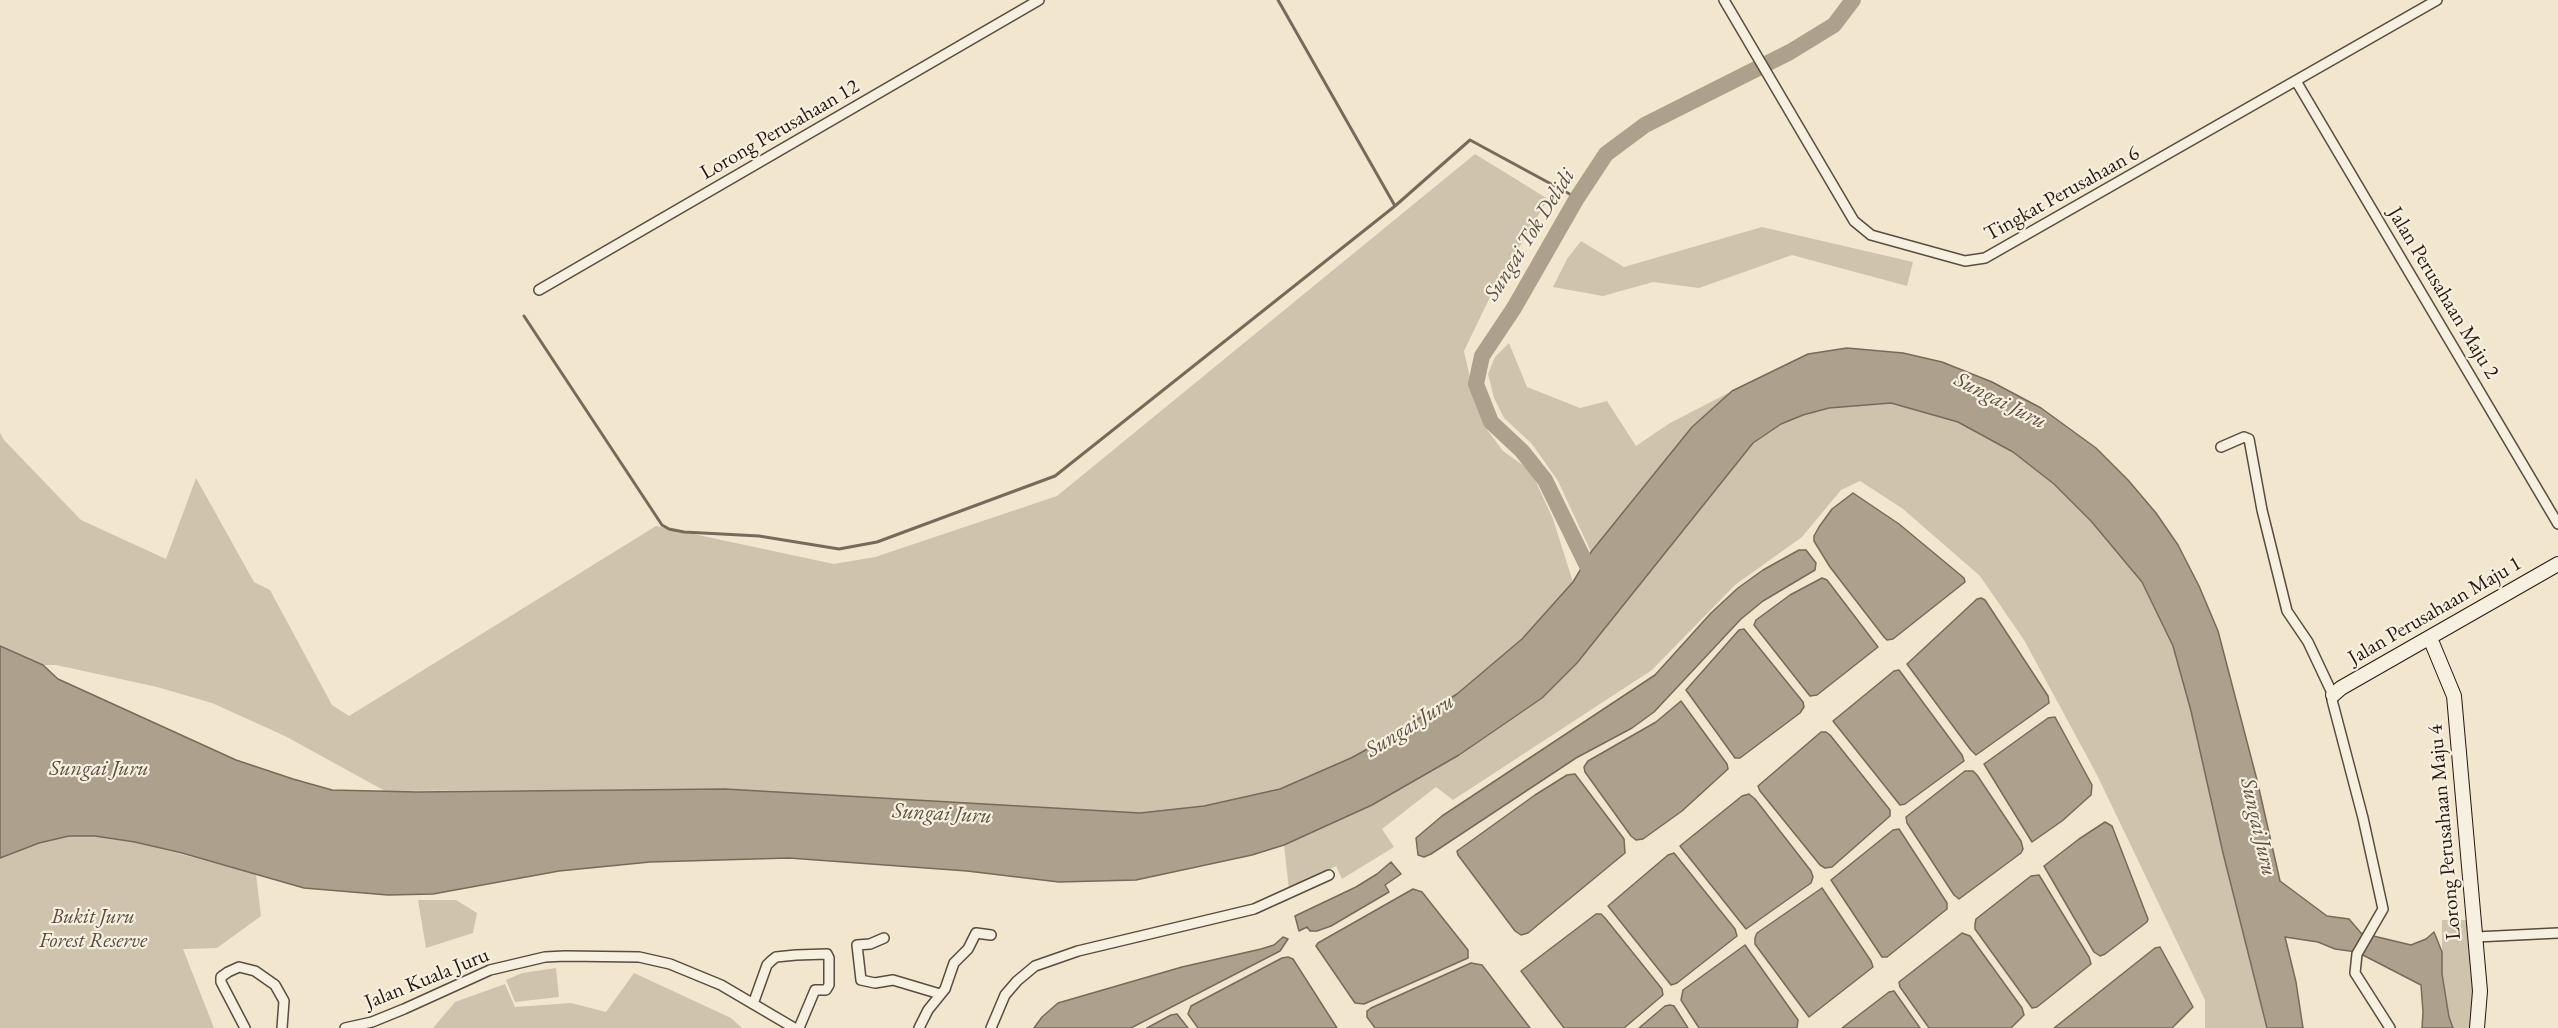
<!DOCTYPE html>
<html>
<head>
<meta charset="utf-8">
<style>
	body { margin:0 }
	canvas { display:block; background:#f3e6ce }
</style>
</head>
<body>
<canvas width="2558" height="1028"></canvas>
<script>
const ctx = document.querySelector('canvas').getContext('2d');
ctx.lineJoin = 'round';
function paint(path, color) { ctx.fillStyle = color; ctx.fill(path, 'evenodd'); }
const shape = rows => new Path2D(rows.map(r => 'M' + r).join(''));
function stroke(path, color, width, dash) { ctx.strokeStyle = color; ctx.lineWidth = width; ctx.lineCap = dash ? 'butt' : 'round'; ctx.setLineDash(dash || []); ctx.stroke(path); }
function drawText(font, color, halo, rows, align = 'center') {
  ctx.font = font + ' "EB Garamond",serif'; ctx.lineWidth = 4.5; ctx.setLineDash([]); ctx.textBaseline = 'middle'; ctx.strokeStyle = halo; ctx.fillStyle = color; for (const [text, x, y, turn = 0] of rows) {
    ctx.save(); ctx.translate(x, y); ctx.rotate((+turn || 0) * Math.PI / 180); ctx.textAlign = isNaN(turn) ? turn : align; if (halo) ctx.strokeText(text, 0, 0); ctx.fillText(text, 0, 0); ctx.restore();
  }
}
const green = shape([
	[1475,154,1548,199,1492,293,1464,351,1475,400,1485,427,1503,451,1531,471,1553,519,1573,582,1522,639,1457,694,1393,735,1351,758,1280,789,1204,807,1140,813,725,789,385,791,285,736,212,703,157,687,56,665,43,665,0,646,0,433,4,440,81,520,166,559,196,478,254,582,270,590,332,705,349,716,656,526,834,564,875,557,1057,496],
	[1762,227,1913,262,1907,286,1792,255,1699,288,1653,282,1603,296,1553,287,1567,259,1581,241,1624,267],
	[1509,343,1527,387,1580,408,1607,401,1636,446,1670,423,1732,391,1692,427,1591,552,1558,481,1532,444,1504,418,1494,398,1488,374,1495,357],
	[1891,403,1958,422,2013,452,2054,484,2091,521,2142,582,2173,646,2191,711,2223,853,2267,1028,2205,1028,2205,1000,2097,775,2024,640,1980,576,1903,509,1860,481,1841,490,1802,537,1735,585,1652,670,1453,800,1436,787,1382,829,1394,847,1342,879,1336,866,1289,890,1284,845,1372,805,1459,755,1542,698,1753,443,1781,424,1803,415,1829,408],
	[70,836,95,836,135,842,256,874,261,916,217,948,183,949,214,1028,0,1028,0,858,39,843],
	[418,900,456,900,477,913,473,933,426,948],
	[2442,920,2468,920,2474,997,2470,1028,2453,1028,2449,1017,2442,974],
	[556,968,559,997,515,1002,506,980,522,973],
	[634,973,731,1018,742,1028,433,1028,455,1002,505,984,515,1007,571,1003,606,1012]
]);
const water = shape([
	[1847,348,1903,353,1942,362,1992,382,2041,408,2096,448,2128,480,2156,513,2178,545,2199,586,2218,631,2257,780,2280,881,2327,916,2349,919,2361,933,2411,945,2426,939,2434,932,2442,952,2442,974,2449,1017,2453,1028,2422,1028,2423,1012,2421,985,2357,952,2335,949,2318,942,2285,937,2296,982,2303,1028,2267,1028,2223,853,2191,711,2173,646,2142,582,2091,521,2054,484,2013,452,1958,422,1891,403,1829,408,1803,415,1781,424,1753,443,1577,663,1542,698,1459,755,1372,805,1284,845,1252,855,1136,880,1059,882,967,871,789,858,650,862,559,871,433,894,388,895,304,888,182,853,135,842,95,836,69,836,39,843,0,858,0,646,43,665,58,679,236,760,293,779,332,790,417,792,725,789,1140,813,1204,806,1280,789,1351,758,1393,735,1457,694,1522,639,1573,582,1591,552,1692,427,1732,391,1808,354,1847,348],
	[1853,493,1899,524,1964,578,1965,582,1893,639,1887,640,1884,637,1830,567,1814,541,1814,536,1819,527,1832,509,1853,493],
	[1799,550,1806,550,1816,563,1815,570,1763,601,1741,619,1654,712,1632,728,1576,758,1431,854,1424,857,1418,855,1416,838,1442,816,1655,675,1711,613,1738,588,1763,570,1799,550],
	[1822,578,1827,580,1878,647,1817,695,1810,696,1754,625,1756,620,1790,595,1822,578],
	[1981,598,1985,600,2048,696,2049,703,1976,755,1970,749,1907,664,1977,599,1981,598],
	[1744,629,1803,702,1804,707,1800,713,1740,758,1735,758,1686,690,1739,630,1744,629],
	[1899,670,1962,755,1964,761,1905,804,1900,805,1833,721,1894,671,1899,670],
	[1681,701,1727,764,1728,769,1682,811,1643,839,1636,840,1631,836,1585,772,1584,767,1588,761,1656,722,1681,701],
	[2055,717,2092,785,2091,795,2062,821,2032,842,1984,764,2048,718,2055,717],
	[1821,732,1826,732,1830,735,1890,810,1890,816,1832,867,1825,868,1820,865,1760,791,1758,786,1821,732],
	[1965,771,1973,771,1977,775,2021,841,2023,849,2021,853,1959,899,1954,895,1907,823,1906,817,1965,771],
	[1575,774,1624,839,1625,853,1528,933,1521,935,1515,931,1458,855,1457,851,1535,795,1567,775,1575,774],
	[1749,794,1755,799,1811,871,1813,877,1811,883,1746,929,1680,846,1742,796,1749,794],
	[2105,822,2112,826,2148,919,2147,922,2105,954,2100,956,2094,952,2044,866,2079,839,2105,822],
	[1899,829,1947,903,1947,909,1887,957,1882,957,1831,880,1893,830,1899,829],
	[1674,853,1735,929,1737,936,1677,983,1671,985,1608,906,1668,855,1674,853],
	[1391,862,1401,874,1385,885,1389,892,1331,926,1317,931,1310,931,1307,927,1299,931,1295,916,1356,887,1377,874,1391,862],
	[2039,875,2089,957,2091,964,2037,1007,2032,1008,1975,929,1975,924,1976,919,2031,876,2039,875],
	[1822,888,1871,961,1873,967,1809,1017,1755,944,1755,938,1757,933,1822,888],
	[1413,889,1422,892,1468,950,1468,958,1364,1004,1355,1003,1316,946,1318,943,1413,889],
	[1596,914,1601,914,1605,918,1662,989,1663,995,1624,1028,1564,1028,1521,971,1596,914],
	[1962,933,1970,936,2022,1008,2024,1015,2011,1028,1929,1028,1900,987,1899,982,1962,933],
	[1283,937,1288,939,1280,951,1131,1028,1034,1028,1042,1017,1058,1003,1182,967,1261,949,1274,945,1283,937],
	[1745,945,1798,1020,1797,1028,1699,1028,1681,1000,1683,990,1745,945],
	[2160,947,2193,1007,2172,1028,2054,1028,2155,948,2160,947],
	[1288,957,1293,959,1337,1028,1198,1028,1188,1014,1191,1006,1282,958,1288,957],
	[1471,963,1482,965,1530,1028,1375,1028,1367,1017,1367,1011,1371,1008,1471,963],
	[1894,991,1920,1028,1842,1028,1889,992,1894,991],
	[1670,1005,1674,1006,1688,1028,1639,1028,1665,1006,1670,1005],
	[1177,1014,1188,1028,1147,1028,1171,1015,1177,1014]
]);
const stream = shape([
	[1278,0,1395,206],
	[524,316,662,525,669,529,684,532,759,536,839,549,877,542,1055,476,1395,206,1470,140,1577,198]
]);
const river = shape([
	[1594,580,1545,480,1522,451,1491,422,1476,384,1482,356,1514,308,1577,198,1606,154,1645,125,1790,52,1834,25,1853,0]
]);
const street = shape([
	[1724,0,1854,221,1871,235,1965,261,1985,258,2437,0],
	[2296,81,2558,524],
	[539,290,1039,0],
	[2221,447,2244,437,2249,439,2262,510,2287,611,2308,642,2333,695,2332,700,2363,818,2383,909,2357,954,2355,973,2390,1028],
	[2476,937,2558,933],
	[884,938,870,944,857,945,861,980,875,983,893,980,940,994],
	[753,1004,767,965,771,961,776,957,796,955,827,954,829,958,829,985,826,990,815,990,799,1028],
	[245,1028,221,982,221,977,228,972,239,967,255,971,275,985,284,1001,282,1028],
	[345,1028,372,1022,404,1009,490,970,545,957,565,956,639,957,670,964,721,985,794,1028],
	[919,1028,928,1010,945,989,954,963,968,949,976,933,991,935],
	[991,1028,1005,995,1017,981,1035,966,1078,951,1254,909,1329,875]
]);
const secondary = shape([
	[2430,638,2454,696,2480,991,2477,1028],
	[2333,695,2341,688,2558,564]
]);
const streetNames = [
	["Lorong Perusahaan 12",780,130,-30],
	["Tingkat Perusahaan 6",2062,194,-29],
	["Jalan Perusahaan Maju 2",2443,293,59],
	["Jalan Perusahaan Maju 1",2435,611,-30],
	["Lorong Perusahaan Maju 4",2445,832,-95],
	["Jalan Kuala Juru",427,979,-22]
];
const parkNames = [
	["Bukit Juru",93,917],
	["Forest Reserve",93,941]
];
const waterNames = [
	["Sungai Tok Delidi",1530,235,-58],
	["Sungai Juru",2000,401,27],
	["Sungai Juru",1410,726,-32],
	["Sungai Juru",99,769],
	["Sungai Juru",942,814,3],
	["Sungai Juru",2258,827,77]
];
paint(green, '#d0c3ae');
paint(water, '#ada08d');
stroke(water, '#776a5b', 1.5);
stroke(stream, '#776a5b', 3);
stroke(river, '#ada08d', 16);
stroke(street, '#594c40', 12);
stroke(secondary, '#261810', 16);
stroke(street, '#f7efdf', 9);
stroke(secondary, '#f7efdf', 14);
drawText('21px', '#261810', '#f7efdf', streetNames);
drawText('italic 21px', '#594b3f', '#f7efdf', parkNames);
drawText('italic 22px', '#5c4e42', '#f7efdf', waterNames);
</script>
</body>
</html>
